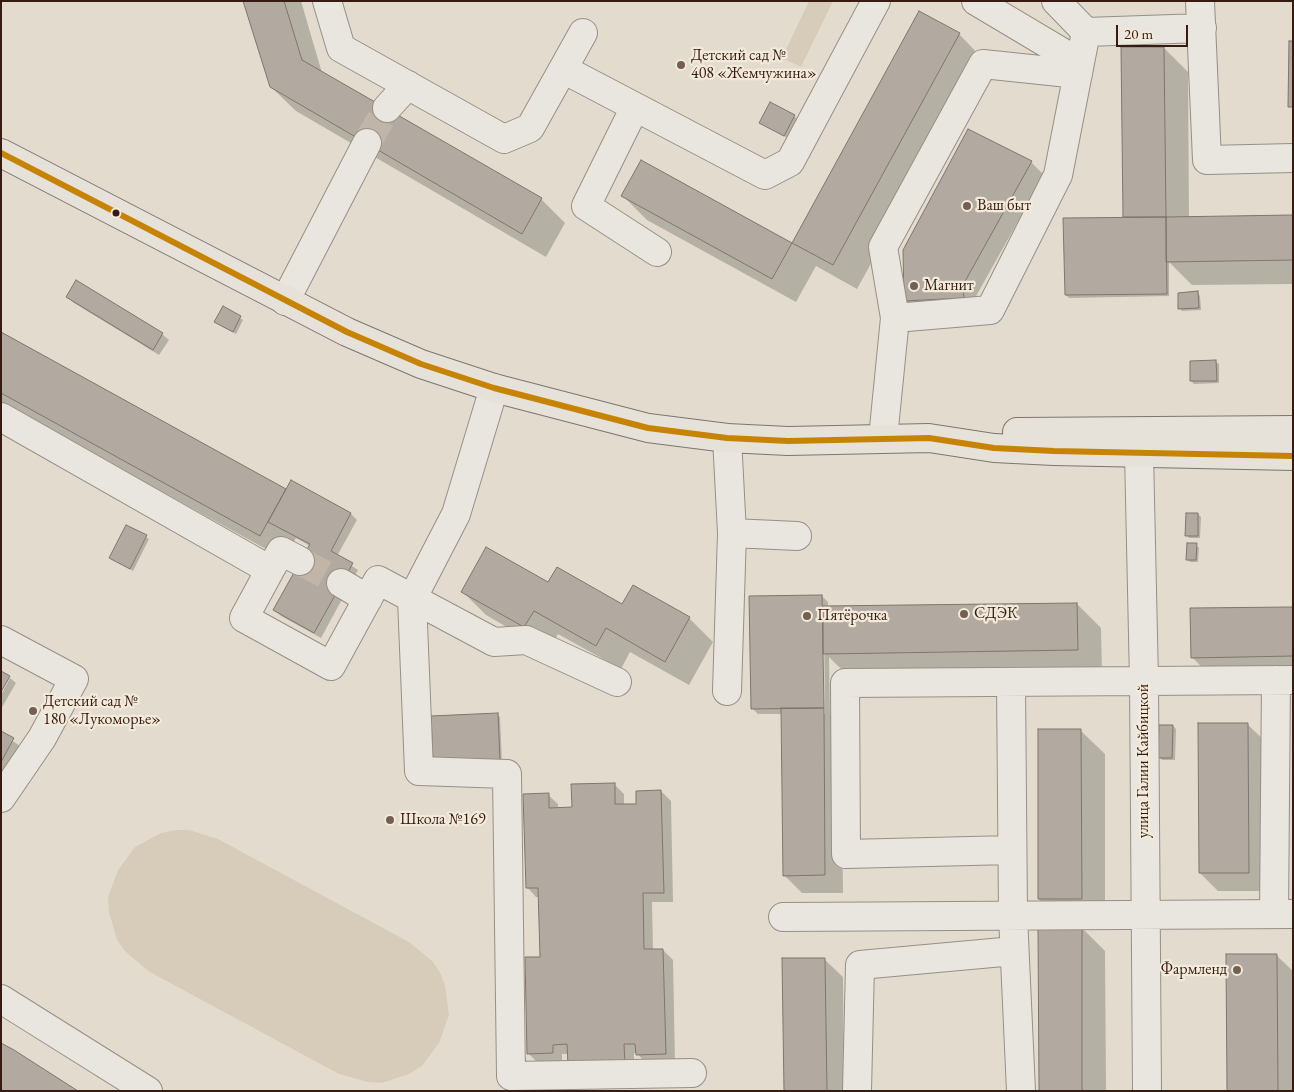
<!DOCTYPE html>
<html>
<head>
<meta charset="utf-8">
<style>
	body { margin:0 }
	#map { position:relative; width:1294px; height:1092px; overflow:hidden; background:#e3dcce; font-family:"EB Garamond",serif }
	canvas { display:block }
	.frame { position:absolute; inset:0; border:2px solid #381b10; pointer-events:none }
	.scale { position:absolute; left:1116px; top:25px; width:72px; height:22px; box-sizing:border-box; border:2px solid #381b10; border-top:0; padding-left:6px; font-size:15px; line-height:18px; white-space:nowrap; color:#381b10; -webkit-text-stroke:4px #f2eada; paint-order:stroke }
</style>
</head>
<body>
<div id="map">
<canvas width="1294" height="1092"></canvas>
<div class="frame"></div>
<div class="scale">20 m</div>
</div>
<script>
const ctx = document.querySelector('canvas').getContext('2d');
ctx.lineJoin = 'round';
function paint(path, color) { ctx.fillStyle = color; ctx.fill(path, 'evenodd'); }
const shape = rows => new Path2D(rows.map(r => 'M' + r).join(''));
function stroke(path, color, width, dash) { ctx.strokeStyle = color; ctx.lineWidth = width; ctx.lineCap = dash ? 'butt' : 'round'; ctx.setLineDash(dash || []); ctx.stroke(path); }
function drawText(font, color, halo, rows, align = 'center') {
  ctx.font = font + ' "EB Garamond",serif'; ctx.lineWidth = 4.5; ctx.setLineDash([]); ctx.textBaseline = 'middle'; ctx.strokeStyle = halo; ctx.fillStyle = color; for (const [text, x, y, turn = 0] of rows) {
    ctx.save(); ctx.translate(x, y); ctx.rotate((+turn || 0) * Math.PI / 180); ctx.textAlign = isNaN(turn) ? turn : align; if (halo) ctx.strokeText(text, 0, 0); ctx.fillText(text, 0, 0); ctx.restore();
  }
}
const green = shape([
	[809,1,833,1,801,67,782,58],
	[176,830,189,830,218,839,409,942,432,961,440,972,445,986,449,1015,439,1043,422,1066,409,1074,382,1083,368,1082,339,1074,148,971,125,951,117,940,109,912,108,897,118,870,135,847,161,833]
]);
const shadow = shape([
	[244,1,301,1,322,73,541,199,565,223,546,257,296,111,271,87],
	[919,13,959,34,983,59,857,289,816,266,796,302,647,220,623,196,642,162,792,244],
	[1164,48,1188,72,1189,218,1293,216,1293,284,1192,285,1169,262,1169,296,1069,298,1066,295,1126,218,1124,216],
	[771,103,798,119,787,138,761,123],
	[1031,162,1044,175,975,298,918,313,906,301],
	[1198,293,1200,296,1201,310,1182,311,1180,308],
	[67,297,162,334,169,340,159,355,74,303],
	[224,308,243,320,236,334,219,324],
	[1,334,286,492,292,481,351,514,357,520,337,556,358,570,321,638,281,616,275,610,310,546,296,538,284,559,1,403],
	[1216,362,1219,364,1219,383,1194,384,1191,381],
	[1198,514,1201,517,1200,538,1189,538,1187,535],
	[127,527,149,539,133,571,111,558],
	[1196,545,1199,548,1198,562,1190,562,1187,559],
	[549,584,623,605,689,618,713,642,689,685,630,652,621,669,558,634,548,651,486,615,462,591],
	[822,596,828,602,828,607,1077,604,1101,628,1102,674,849,677,829,657,830,715,841,727,843,893,802,893,784,875,782,714,758,714,752,708],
	[822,617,824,617,825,714,823,714],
	[1293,608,1293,680,1216,682,1192,657],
	[10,678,16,683,1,709,1,695],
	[497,714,500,717,502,763,437,766],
	[1247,724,1266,742,1266,891,1218,891,1200,873],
	[1173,726,1176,729,1175,760,1162,760,1160,758],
	[1080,730,1105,754,1105,922,1063,923,1039,899],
	[1,733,20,746,1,780],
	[614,784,624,794,624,805,638,805,661,791,671,801,673,902,652,902,653,950,663,950,673,960,675,1063,646,1064,637,1053,634,1053,634,1073,569,1054,562,1054,562,1063,538,1063,529,1054,541,958,540,897,536,897,527,887,548,795,558,804,558,809,573,808],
	[1081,927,1105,951,1106,1091,1040,1091],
	[1276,955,1293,971,1293,1091,1228,1091],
	[824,959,843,977,844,1091,785,1091]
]);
const building = shape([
	[243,1,284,1,302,60,542,198,522,234,270,87,243,1],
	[919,11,960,33,833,265,792,243,919,11],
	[1289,41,1293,41,1293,107,1288,107,1289,41],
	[1121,47,1164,47,1166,217,1123,217,1121,47],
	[770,102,795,115,784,136,759,123,770,102],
	[968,129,1032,161,963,285,964,298,904,301,903,250,968,129],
	[641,160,792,243,772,279,621,196,641,160],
	[1293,215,1293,260,1166,262,1166,217,1293,215],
	[1166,217,1167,294,1065,295,1063,218,1166,217],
	[76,280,163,333,153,350,66,297,76,280],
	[1198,291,1199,308,1178,309,1178,293,1198,291],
	[223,306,241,316,233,332,214,322,223,306],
	[1,332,286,489,260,536,1,393,1,332],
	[1216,360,1217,381,1190,381,1190,361,1216,360],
	[291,480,351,513,331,551,353,563,314,633,273,610,310,544,268,522,291,480],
	[1186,513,1198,513,1198,536,1185,536,1186,513],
	[126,525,147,535,130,569,109,558,126,525],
	[1187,543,1197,543,1196,560,1186,560,1187,543],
	[486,547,548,582,557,567,622,604,633,585,690,617,665,662,606,628,596,646,534,611,524,627,461,592,486,547],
	[822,595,824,708,751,709,749,596,822,595],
	[1077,603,1078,650,823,654,823,606,1077,603],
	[1293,607,1293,656,1191,658,1190,608,1293,607],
	[1,671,10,676,1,692,1,671],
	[781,708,824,708,825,875,783,876,781,708],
	[498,713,500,761,433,763,431,716,498,713],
	[1198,723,1248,723,1249,873,1199,873,1198,723],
	[1159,725,1173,725,1172,758,1158,758,1159,725],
	[1038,729,1081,729,1082,899,1038,899,1038,729],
	[1,731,14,738,1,762,1,731],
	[615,783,615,804,636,804,636,791,661,790,664,893,643,893,644,949,663,949,666,1054,636,1055,635,1044,624,1044,625,1064,568,1066,567,1044,553,1045,553,1053,527,1054,525,957,540,957,538,888,526,888,523,794,549,793,549,808,572,807,571,784,615,783],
	[1038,926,1082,926,1082,1091,1039,1091,1038,926],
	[1226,954,1277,954,1278,1091,1227,1091,1226,954],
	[782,958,825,958,827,1091,784,1091,782,958],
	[1,1043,14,1050,78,1091,1,1091,1,1043]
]);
const minorTunnel = shape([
	[367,143,387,108],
	[300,561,341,583]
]);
const minor = shape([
	[327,1,341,48,504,139,530,128,583,33],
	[976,1,1080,63],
	[1056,1,1086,32],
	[1200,1,1207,160,1293,158],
	[563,69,765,175,790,162,876,1],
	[635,107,586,206,657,252],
	[387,108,408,85],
	[285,301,367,143],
	[895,318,883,247,983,64,1078,74],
	[494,388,456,514,412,599,419,771,507,774,511,1076,692,1073],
	[1,417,270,570,244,618,331,666,378,580,494,642,526,640,617,682],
	[727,438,732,533,727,691],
	[883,438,895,318,990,310,1058,175,1086,32,1202,28],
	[1139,453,1144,681,1147,1091],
	[732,533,797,536],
	[270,570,281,551,300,561],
	[341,583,368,599],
	[1,640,74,679,42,738,1,798],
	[1011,682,1013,916,1021,1091],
	[1012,850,846,854,845,683,1293,680],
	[1274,914,1276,680],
	[783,917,1293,914],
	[1,999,148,1091],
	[857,1091,860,965,1014,951]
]);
const major = shape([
	[1,153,347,332,421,364,494,388,648,428,727,438,788,441,929,438,994,448,1054,451,1293,456],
	[1017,432,1293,430]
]);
const bus1 = shape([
	[1,153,347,332,421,364,494,388,648,428,727,438,788,441,929,438,994,448,1054,451,1293,456]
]);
const markers = [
	[681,65,5,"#745f52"],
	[967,206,5,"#745f52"],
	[116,213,4.5,"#381b10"],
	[914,286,5,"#745f52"],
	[964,614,5,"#745f52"],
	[807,616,5,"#745f52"],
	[33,711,5,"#745f52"],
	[390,820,5,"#745f52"],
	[1237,970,5,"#745f52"]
];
const poiNames = [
	["Детский сад №",691,56],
	["408 «Жемчужина»",691,74],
	["Ваш быт",977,206],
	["Магнит",924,286],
	["СДЭК",974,614],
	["Пятёрочка",817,616],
	["Детский сад №",43,702],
	["180 «Лукоморье»",43,720],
	["Школа №169",400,820],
	["Фармленд",1227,970,"right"]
];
const streetNames = [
	["улица Галии Кайбицкой",1144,761,-90]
];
paint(green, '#d7ccb9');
paint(shadow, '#0003');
paint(building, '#b2aaa0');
stroke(building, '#7e756d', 1);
stroke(minorTunnel, '#c1b5a8', 28, [28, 14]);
stroke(minor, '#978f86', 30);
stroke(major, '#7e756d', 30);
stroke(minor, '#e9e5df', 28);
stroke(major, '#e6e1d9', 28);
stroke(bus1, '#c78304', 6);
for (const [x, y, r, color] of markers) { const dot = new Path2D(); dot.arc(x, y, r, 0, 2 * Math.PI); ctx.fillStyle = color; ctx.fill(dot); stroke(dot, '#f2eada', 2); }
drawText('16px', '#381b10', '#f2eada', poiNames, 'left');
drawText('16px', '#381b10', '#f2eada', streetNames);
</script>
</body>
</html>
